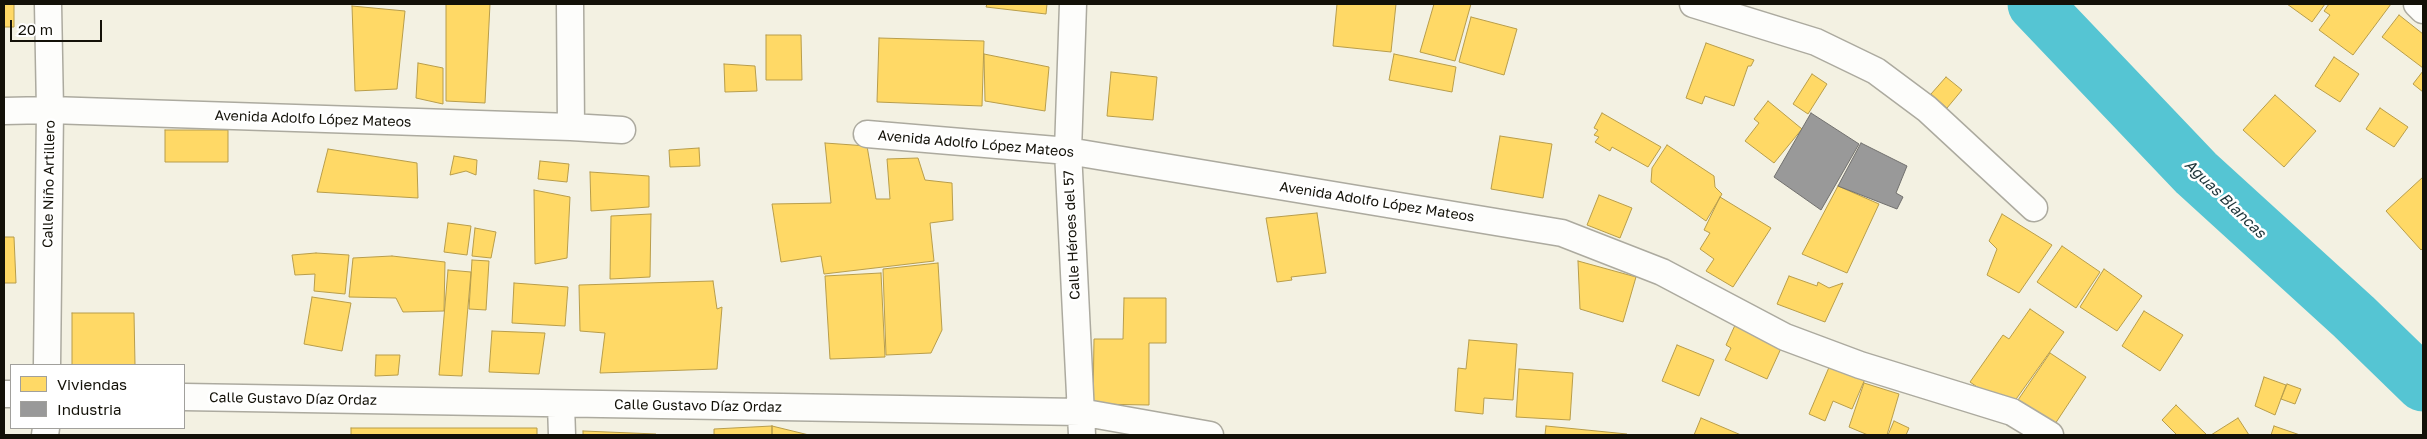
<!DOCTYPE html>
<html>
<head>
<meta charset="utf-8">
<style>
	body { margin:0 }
	#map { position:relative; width:2427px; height:439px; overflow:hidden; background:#f3f1e2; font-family:"Golos Text",sans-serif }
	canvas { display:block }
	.frame { position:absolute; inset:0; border:5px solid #131108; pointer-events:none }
	.legend { position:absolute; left:10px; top:364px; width:175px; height:65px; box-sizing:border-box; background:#fff; border:1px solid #a1a09c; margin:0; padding:6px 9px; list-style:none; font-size:15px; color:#131108 }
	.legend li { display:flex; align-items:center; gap:10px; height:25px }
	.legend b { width:25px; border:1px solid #a1a09c }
	.scale { position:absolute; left:10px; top:20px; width:92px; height:22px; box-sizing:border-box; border:2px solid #131108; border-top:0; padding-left:6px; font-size:15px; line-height:18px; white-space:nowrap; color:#131108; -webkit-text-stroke:4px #fff; paint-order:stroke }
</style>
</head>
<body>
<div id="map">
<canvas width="2427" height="439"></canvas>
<div class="frame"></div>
<ul class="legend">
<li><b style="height:14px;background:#ffd966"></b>Viviendas</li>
<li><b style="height:14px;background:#999"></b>Industria</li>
</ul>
<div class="scale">20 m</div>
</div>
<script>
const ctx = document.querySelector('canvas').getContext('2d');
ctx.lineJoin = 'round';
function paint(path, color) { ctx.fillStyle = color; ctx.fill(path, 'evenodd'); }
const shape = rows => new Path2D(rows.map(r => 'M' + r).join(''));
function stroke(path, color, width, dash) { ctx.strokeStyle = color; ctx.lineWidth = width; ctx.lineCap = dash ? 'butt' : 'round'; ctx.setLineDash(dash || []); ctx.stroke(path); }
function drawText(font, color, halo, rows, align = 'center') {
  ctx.font = font + ' "Golos Text",sans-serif'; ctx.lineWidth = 5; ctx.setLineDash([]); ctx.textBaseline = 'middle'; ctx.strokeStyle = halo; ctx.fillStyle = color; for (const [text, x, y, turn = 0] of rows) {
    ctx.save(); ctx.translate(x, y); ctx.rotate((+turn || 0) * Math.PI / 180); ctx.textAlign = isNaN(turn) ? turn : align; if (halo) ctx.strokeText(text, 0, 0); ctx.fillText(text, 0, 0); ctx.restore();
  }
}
const homes = shape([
	[4,4,14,4,14,27,4,27,4,4],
	[446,4,490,4,485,103,446,101,446,4],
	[987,4,1047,4,1046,14,986,7,987,4],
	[1337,4,1396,4,1391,52,1333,46,1337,4],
	[1434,4,1471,4,1455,61,1420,52,1434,4],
	[2287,4,2325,4,2312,22,2287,4],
	[2329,4,2391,4,2353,55,2319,30,2330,15,2324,11,2329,4],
	[352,6,405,11,397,89,355,91,352,6],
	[2399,15,2423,34,2423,68,2382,37,2399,15],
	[1471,17,1517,29,1504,75,1459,62,1471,17],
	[766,35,801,35,802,80,766,80,766,35],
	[879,38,984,41,982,106,877,102,879,38],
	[1706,43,1754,60,1751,66,1748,66,1734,106,1705,96,1702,104,1686,98,1706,43],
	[984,54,1049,67,1045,111,985,101,984,54],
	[1394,54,1456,67,1452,92,1389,80,1394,54],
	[2334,57,2359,74,2340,102,2315,86,2334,57],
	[418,63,443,68,443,104,416,98,418,63],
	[724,64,755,66,757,91,725,92,724,64],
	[2423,71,2423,92,2413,84,2423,71],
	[1111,72,1157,77,1153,120,1107,116,1111,72],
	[1812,74,1827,84,1808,114,1793,104,1812,74],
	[1946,77,1962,90,1947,108,1931,94,1946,77],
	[2275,95,2316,131,2284,167,2243,130,2275,95],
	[1768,101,1802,129,1774,163,1745,141,1759,123,1754,119,1768,101],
	[2380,108,2408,127,2394,147,2366,129,2380,108],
	[1602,113,1661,147,1648,167,1612,147,1610,151,1595,142,1599,137,1594,135,1598,130,1594,128,1602,113],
	[165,130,228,130,228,162,165,162,165,130],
	[1500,136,1552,144,1543,198,1491,189,1500,136],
	[825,143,867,146,876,199,890,199,887,159,918,158,925,180,952,183,953,220,930,223,934,261,824,274,821,256,781,262,772,204,831,203,825,143],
	[1667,145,1714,176,1715,187,1722,194,1706,221,1651,182,1652,168,1667,145],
	[699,148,700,166,670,167,669,150,699,148],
	[328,149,417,163,418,198,317,192,328,149],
	[454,156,477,160,476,175,466,171,450,175,454,156],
	[540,161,569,164,567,182,538,179,540,161],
	[590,172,649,176,649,207,591,211,590,172],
	[2423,177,2423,248,2421,250,2386,211,2423,177],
	[1838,186,1879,204,1847,273,1802,254,1838,186],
	[534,190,570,197,567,258,535,264,534,190],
	[1599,195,1632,208,1620,238,1587,225,1599,195],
	[1720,197,1771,228,1733,287,1706,271,1714,259,1700,249,1710,233,1704,230,1720,197],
	[1317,213,1326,273,1291,277,1292,280,1277,282,1266,218,1317,213],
	[651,214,650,277,610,279,611,216,651,214],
	[2002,214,2052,245,2019,293,1987,275,1997,249,1989,241,2002,214],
	[448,223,471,226,467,255,444,252,448,223],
	[475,228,496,232,491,258,472,256,475,228],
	[4,237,14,237,16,283,4,283,4,237],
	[2062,246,2100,272,2076,308,2037,282,2062,246],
	[316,253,349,255,345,294,314,291,315,274,295,275,292,255,316,253],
	[392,256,445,262,444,311,403,312,396,298,349,297,353,258,392,256],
	[472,260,489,261,486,310,469,309,472,260],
	[1578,261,1636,277,1623,322,1580,309,1578,261],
	[938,263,942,330,931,353,886,355,883,269,938,263],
	[2104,269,2142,296,2117,331,2080,307,2104,269],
	[448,270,471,272,462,376,439,375,448,270],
	[881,273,885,357,830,359,825,276,881,273],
	[1789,276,1817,286,1818,282,1829,288,1843,283,1825,322,1777,304,1789,276],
	[713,281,717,309,722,307,717,369,600,373,605,333,580,331,579,285,713,281],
	[514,283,568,287,565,326,512,323,514,283],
	[312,297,351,303,342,351,304,344,312,297],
	[1124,298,1166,298,1166,343,1149,343,1149,405,1093,404,1094,339,1123,339,1124,298],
	[2030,309,2064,332,2009,409,1970,382,2003,335,2009,339,2030,309],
	[2144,311,2183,335,2160,371,2122,346,2144,311],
	[72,313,134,313,135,365,72,365,72,313],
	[1736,323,1783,344,1767,379,1725,360,1731,348,1726,345,1736,323],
	[492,331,545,333,539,374,489,372,492,331],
	[1469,340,1517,344,1513,400,1484,398,1483,414,1455,411,1458,368,1466,369,1469,340],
	[1677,345,1714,360,1699,396,1662,381,1677,345],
	[2050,353,2086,377,2053,427,2016,403,2050,353],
	[376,355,400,355,398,375,375,376,376,355],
	[1830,365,1865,379,1852,409,1833,401,1825,421,1809,414,1830,365],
	[1519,369,1573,373,1570,420,1516,417,1519,369],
	[2264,377,2286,385,2275,415,2255,406,2264,377],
	[1864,383,1899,394,1887,435,1868,435,1849,427,1864,383],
	[2287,384,2301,389,2295,404,2281,399,2287,384],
	[2176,405,2207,435,2177,435,2162,420,2176,405],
	[1701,418,1741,435,1694,435,1701,418],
	[2238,418,2249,435,2211,435,2238,418],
	[1894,421,1909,428,1906,435,1888,435,1894,421],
	[772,426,772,435,714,435,714,429,772,426],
	[772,426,809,435,772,435,772,426],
	[1546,426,1627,434,1627,435,1545,435,1546,426],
	[2274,426,2300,435,2271,435,2274,426],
	[351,428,537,428,537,435,351,435,351,428],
	[583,431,656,434,656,435,583,435,583,431]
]);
const industry = shape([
	[1811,113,1859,144,1821,210,1774,177,1811,113],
	[1861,143,1907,166,1896,193,1903,197,1897,209,1838,186,1861,143]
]);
const river = shape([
	[2035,4,2196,173,2354,317,2423,384]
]);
const minor = shape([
	[570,4,571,127],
	[1073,4,1068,151,1082,435],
	[1693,4,1816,42,1876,71,1927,109,2034,208],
	[2417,4,2423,10],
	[4,111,50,110,571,127,622,130],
	[867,134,1068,151,1562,233,1662,272,1785,337,1860,365,2012,412,2050,435],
	[47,365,50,110,48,4],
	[4,394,11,394],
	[184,397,1080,412,1210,435],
	[561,405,562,435],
	[45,435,46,428]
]);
const streetNames = [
	["Avenida Adolfo López Mateos",313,119,2],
	["Avenida Adolfo López Mateos",976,144,5],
	["Calle Niño Artillero",49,184,-89],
	["Avenida Adolfo López Mateos",1377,202,9],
	["Calle Héroes del 57",1072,235,-93],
	["Calle Gustavo Díaz Ordaz",293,399,1],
	["Calle Gustavo Díaz Ordaz",698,406,1]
];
const waterNames = [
	["Aguas Blancas",2225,199,44]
];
paint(homes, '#ffd966');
stroke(homes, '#b89d4a', 1);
paint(industry, '#999');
stroke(industry, '#71706e', 1);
stroke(river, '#55c5d3', 55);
stroke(minor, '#acaa9f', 29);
stroke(minor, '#fdfdfb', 26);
drawText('14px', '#131108', '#fff', streetNames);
drawText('italic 15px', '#1c3338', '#fff', waterNames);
</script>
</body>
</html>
